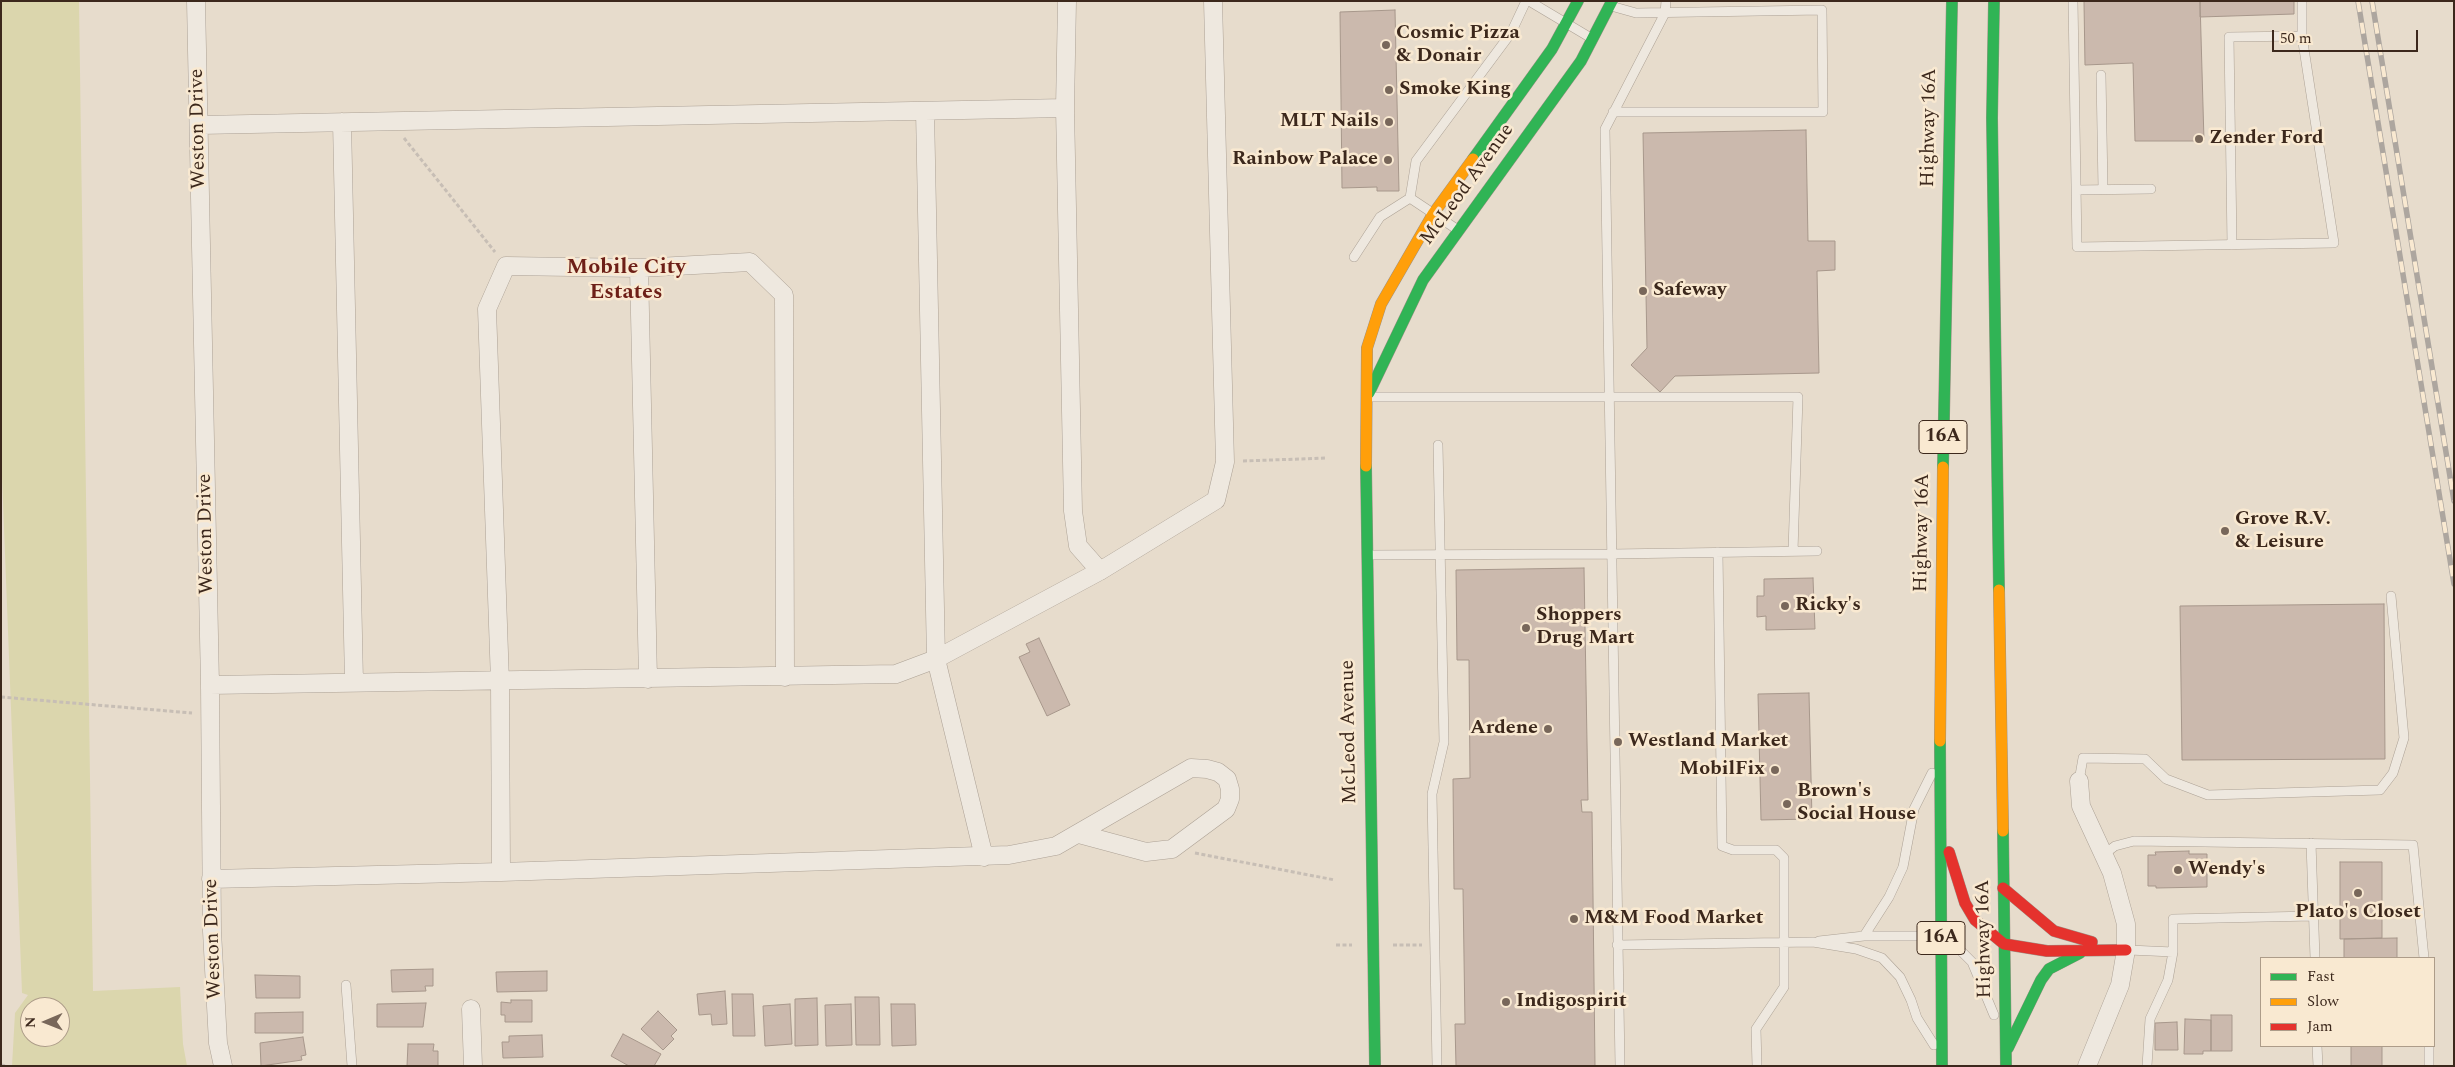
<!DOCTYPE html>
<html>
<head>
<meta charset="utf-8">
<style>
	body { margin:0 }
	#map { position:relative; width:2455px; height:1067px; overflow:hidden; background:#e7dccc; font-family:Spectral,serif }
	canvas { display:block }
	.frame { position:absolute; inset:0; border:2px solid #3c281c; pointer-events:none }
	.legend { position:absolute; left:2260px; top:957px; width:175px; height:90px; box-sizing:border-box; background:#f9e9d1; border:1px solid #ad9c89; margin:0; padding:6px 9px; list-style:none; font-size:15px; color:#3c281c }
	.legend li { display:flex; align-items:center; gap:10px; height:25px }
	.legend b { width:25px; border:1px solid #ad9c89 }
	.north { position:absolute; left:20px; top:997px; width:50px; height:50px; box-sizing:border-box; background:#f9e9d1; border:1px solid #ad9c89; border-radius:50%; rotate:269deg; font-size:14px; font-weight:700; line-height:20px; text-align:center; color:#3c281c }
	.north::after { content:''; display:block; margin:auto; width:18px; height:22px; background:#78675a; clip-path:polygon(50% 0,100% 100%,50% 72%,0 100%) }
	.scale { position:absolute; left:2272px; top:30px; width:146px; height:22px; box-sizing:border-box; border:2px solid #3c281c; border-top:0; padding-left:6px; font-size:15px; line-height:18px; white-space:nowrap; color:#3c281c; -webkit-text-stroke:4px #f9e9d1; paint-order:stroke }
</style>
</head>
<body>
<div id="map">
<canvas width="2455" height="1067"></canvas>
<div class="frame"></div>
<ul class="legend">
<li><b style="height:6px;background:#30b455"></b>Fast</li>
<li><b style="height:6px;background:#ff9f0a"></b>Slow</li>
<li><b style="height:6px;background:#e5322d"></b>Jam</li>
</ul>
<div class="north">N</div>
<div class="scale">50 m</div>
</div>
<script>
const ctx = document.querySelector('canvas').getContext('2d');
ctx.lineJoin = 'round';
function paint(path, color) { ctx.fillStyle = color; ctx.fill(path, 'evenodd'); }
const shape = rows => new Path2D(rows.map(r => 'M' + r).join(''));
function stroke(path, color, width, dash) { ctx.strokeStyle = color; ctx.lineWidth = width; ctx.lineCap = dash ? 'butt' : 'round'; ctx.setLineDash(dash || []); ctx.stroke(path); }
function drawText(font, color, halo, rows, align = 'center') {
  ctx.font = font + ' Spectral,serif'; ctx.lineWidth = 5; ctx.setLineDash([]); ctx.textBaseline = 'middle'; ctx.strokeStyle = halo; ctx.fillStyle = color; for (const [text, x, y, turn = 0] of rows) {
    ctx.save(); ctx.translate(x, y); ctx.rotate((+turn || 0) * Math.PI / 180); ctx.textAlign = isNaN(turn) ? turn : align; if (halo) ctx.strokeText(text, 0, 0); ctx.fillText(text, 0, 0); ctx.restore();
  }
}
const green = shape([
	[1,1,79,1,93,991,180,987,183,1044,187,1066,12,1066,15,1013,28,995,22,993,2,476,1,478],
	[30,1007,60,1007,60,1037,30,1037]
]);
const building = shape([
	[2084,1,2200,1,2204,141,2135,141,2133,63,2085,65,2084,1],
	[2200,1,2294,1,2294,14,2200,17,2200,1],
	[1395,10,1399,191,1377,191,1377,187,1342,188,1340,12,1395,10],
	[1806,130,1808,241,1835,241,1835,270,1817,271,1819,373,1675,376,1660,392,1631,365,1647,348,1643,133,1806,130],
	[1584,568,1588,800,1581,800,1582,812,1592,812,1595,1066,1456,1066,1455,1024,1465,1024,1463,889,1454,889,1453,779,1470,778,1469,660,1457,660,1456,570,1584,568],
	[1813,578,1815,629,1766,630,1766,616,1757,617,1757,596,1764,596,1764,579,1813,578],
	[2384,604,2385,759,2182,760,2180,606,2384,604],
	[1039,638,1070,705,1047,716,1019,657,1030,652,1026,644,1039,638],
	[1809,693,1812,819,1761,820,1758,694,1809,693],
	[2189,851,2189,854,2207,854,2207,887,2156,888,2156,886,2148,886,2148,855,2156,855,2155,852,2189,851],
	[2340,862,2382,862,2382,938,2340,939,2340,862],
	[2397,938,2397,958,2344,958,2344,939,2397,938],
	[433,969,433,986,425,986,426,991,392,992,391,970,433,969],
	[547,971,547,991,497,992,496,972,547,971],
	[255,975,300,976,300,998,256,998,255,975],
	[725,991,727,1024,712,1025,711,1014,699,1015,697,994,725,991],
	[732,994,753,994,755,1036,733,1036,732,994],
	[855,997,879,997,880,1045,856,1045,855,997],
	[817,998,818,1045,795,1046,795,999,817,998],
	[511,1000,532,1000,532,1022,505,1022,505,1015,501,1015,501,1002,511,1003,511,1000],
	[426,1003,423,1027,377,1027,377,1004,426,1003],
	[790,1004,792,1044,765,1046,763,1006,790,1004],
	[851,1004,852,1045,826,1046,825,1005,851,1004],
	[891,1004,915,1004,916,1045,892,1046,891,1004],
	[658,1011,677,1030,671,1036,674,1039,663,1050,641,1029,658,1011],
	[303,1012,303,1033,255,1033,255,1013,303,1012],
	[2211,1015,2232,1015,2232,1051,2211,1051,2211,1015],
	[2185,1019,2211,1020,2211,1051,2203,1051,2203,1054,2184,1054,2185,1019],
	[2177,1022,2178,1050,2155,1050,2155,1023,2177,1022],
	[623,1034,661,1054,654,1066,629,1066,611,1056,623,1034],
	[542,1035,543,1057,503,1058,502,1042,509,1042,509,1036,542,1035],
	[303,1037,306,1055,301,1056,302,1060,261,1066,260,1043,303,1037],
	[408,1044,434,1044,433,1051,438,1051,438,1066,407,1066,408,1044],
	[2351,1046,2382,1046,2382,1066,2351,1066,2351,1046]
]);
const path = shape([
	[404,138,495,252],
	[1243,461,1327,458],
	[1,697,192,713],
	[1195,853,1335,880],
	[1336,945,1352,945],
	[1393,945,1422,945],
	[1,1065,6,1066]
]);
const lane = shape([
	[1529,1,1591,38],
	[2073,1,2077,247,2334,243,2302,36,2302,1],
	[1611,6,1636,13,1822,10,1823,112,1613,112],
	[2101,75,2103,189],
	[2076,190,2151,189],
	[1410,198,1458,230],
	[2232,245,2229,37,2302,36],
	[1354,257,1380,217,1410,198,1416,161,1511,33,1526,1],
	[1369,397,1798,397,1793,551],
	[1718,552,1722,846,1733,850,1776,850,1784,858,1784,987,1756,1029,1757,1066],
	[1368,555,1612,554,1817,551],
	[2079,781,2083,758,2145,759,2166,779,2208,795,2380,790,2393,773,2404,738,2391,596],
	[2311,843,2315,958],
	[2103,855,2115,846,2134,841,2413,845,2424,958],
	[1864,936,1889,897,1903,867,1914,809,1932,773],
	[1819,941,1864,936,1941,936,1952,942,1972,962,1994,1015],
	[1617,945,1813,942,1856,949,1882,958,1900,977,1911,1000,1917,1018,1934,1045],
	[2129,950,2173,952],
	[346,985,352,1066],
	[2317,1046,2318,1066],
	[2429,1046,2429,1066],
	[1437,1066,1432,794,1444,742,1438,445],
	[1620,1066,1605,129,1665,13,1666,1],
	[2147,1066,2150,1019,2168,980,2173,952,2173,919,2313,916]
]);
const street = shape([
	[196,1,210,685,212,931,218,1043,223,1066],
	[1067,1,1065,108,1073,511,1078,546,1100,571],
	[925,111,936,659,984,857],
	[342,122,354,682],
	[200,125,1065,108],
	[639,268,648,679],
	[210,685,896,674,936,659,1100,571,1216,500,1225,462,1213,1],
	[2079,781,2081,806,2112,873,2126,924,2126,950,2120,985,2087,1066],
	[501,872,500,682,487,309,506,266,639,268,750,262,784,295,785,677],
	[211,879,501,872,1009,855,1056,846,1191,768,1207,769,1218,772,1227,779,1230,789,1230,799,1226,809,1172,849,1146,852,1079,834],
	[471,1009,473,1066]
]);
const fast = shape([
	[1994,1,1992,118,1999,590],
	[1473,159,1552,49,1578,1],
	[1369,393,1423,280,1581,61,1612,1],
	[1366,466,1375,1066],
	[1943,467,1952,1],
	[1940,741,1942,1066],
	[2003,831,2006,1066],
	[2008,1048,2041,980,2049,969,2080,953]
]);
const slow = shape([
	[1366,466,1367,348,1381,304,1433,214,1473,159],
	[1999,590,2003,831],
	[1940,741,1943,467]
]);
const jam = shape([
	[1949,852,1965,903,1975,920,2004,944,2047,951,2126,950],
	[2003,888,2054,931,2092,942]
]);
const rail = shape([
	[2358,1,2454,584],
	[2372,1,2454,501]
]);
const markers = [
	[1386,45,5,"#78675a"],
	[1389,90,5,"#78675a"],
	[1389,122,5,"#78675a"],
	[2199,139,5,"#78675a"],
	[1388,160,5,"#78675a"],
	[1643,291,5,"#78675a"],
	[2225,531,5,"#78675a"],
	[1785,606,5,"#78675a"],
	[1526,628,5,"#78675a"],
	[1548,729,5,"#78675a"],
	[1618,742,5,"#78675a"],
	[1775,770,5,"#78675a"],
	[1787,804,5,"#78675a"],
	[2178,870,5,"#78675a"],
	[2358,893,5,"#78675a"],
	[1574,919,5,"#78675a"],
	[1506,1002,5,"#78675a"]
];
const shields = [
	[1943,437,48],
	[1941,938,48]
];
const shieldNames = [
	["16A",1943,437],
	["16A",1941,938]
];
const poiNames = [
	["Cosmic Pizza",1396,34],
	["& Donair",1396,57],
	["Smoke King",1399,90],
	["MLT Nails",1379,122,"right"],
	["Zender Ford",2209,139],
	["Rainbow Palace",1378,160,"right"],
	["Safeway",1653,291],
	["Grove R.V.",2235,520],
	["& Leisure",2235,543],
	["Ricky's",1795,606],
	["Shoppers",1536,616],
	["Drug Mart",1536,639],
	["Ardene",1538,729,"right"],
	["Westland Market",1628,742],
	["MobilFix",1765,770,"right"],
	["Brown's",1797,792],
	["Social House",1797,815],
	["Wendy's",2188,870],
	["Plato's Closet",2358,913,"center"],
	["M&M Food Market",1584,919],
	["Indigospirit",1516,1002]
];
const streetNames = [
	["Highway 16A",1930,128,-89],
	["Weston Drive",199,129,-91],
	["McLeod Avenue",1468,185,-54],
	["Highway 16A",1923,533,-89],
	["Weston Drive",207,534,-91],
	["McLeod Avenue",1350,732,-91],
	["Weston Drive",214,939,-92],
	["Highway 16A",1985,939,-91]
];
const quarterNames = [
	["Mobile City",626,269],
	["Estates",626,294]
];
paint(green, '#dbd6ad');
paint(building, '#cbb9ad');
stroke(building, '#a7978b', 1);
stroke(lane, '#aca195', 10);
stroke(street, '#aca195', 19);
stroke(fast, '#9c9186', 12);
stroke(slow, '#9c9186', 12);
stroke(jam, '#9c9186', 12);
stroke(path, '#c7beb5', 3, [4, 2.5]);
stroke(lane, '#eee8df', 9);
stroke(street, '#eee8df', 18);
stroke(fast, '#30b455', 11);
stroke(slow, '#ff9f0a', 11);
stroke(jam, '#e5322d', 11);
stroke(rail, '#ada69f', 5.5);
stroke(rail, '#f9e9d1', 4, [11]);
for (const [x, y, r, color] of markers) { const dot = new Path2D(); dot.arc(x, y, r, 0, 2 * Math.PI); ctx.fillStyle = color; ctx.fill(dot); stroke(dot, '#f9e9d1', 2); }
for (const [x, y, w] of shields) { const box = new Path2D(); box.roundRect(x - w / 2, y - 16.5, w, 33, 4); ctx.fillStyle = '#f9e9d1'; ctx.fill(box); stroke(box, '#3c281c', 1); }
drawText('bold 19px', '#3c281c', null, shieldNames);
drawText('bold 20px', '#3c281c', '#f9e9d1', poiNames, 'left');
drawText('20px', '#3c281c', '#f9e9d1', streetNames);
drawText('bold 22px', '#6d1f17', '#f9e9d1', quarterNames);
</script>
</body>
</html>
